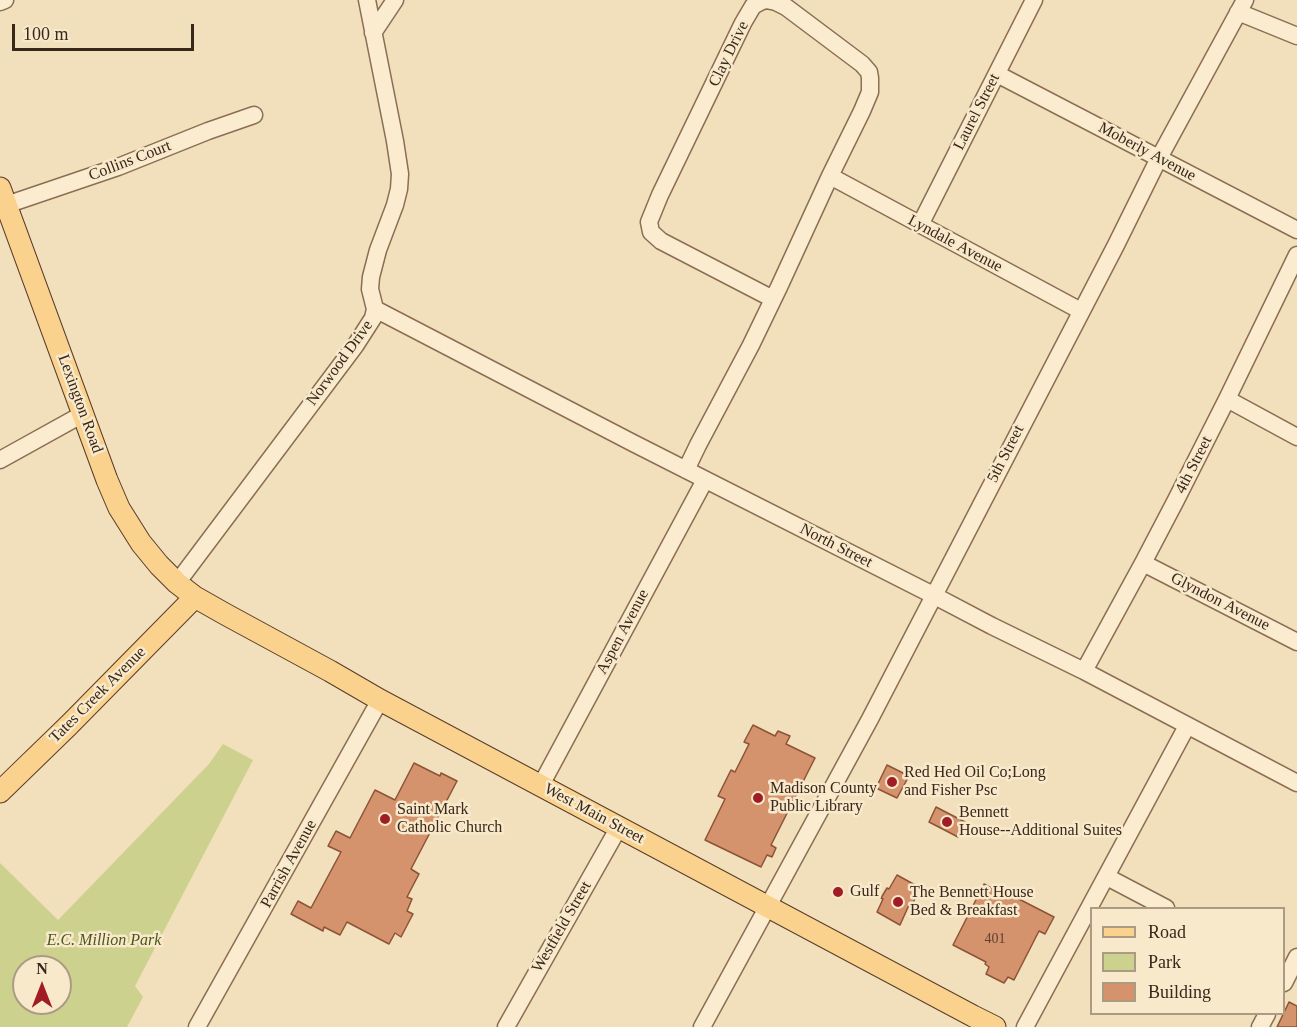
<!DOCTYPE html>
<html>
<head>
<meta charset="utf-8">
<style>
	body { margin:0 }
	#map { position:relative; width:1297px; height:1027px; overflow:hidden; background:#f2dfbb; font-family:"Times New Roman",serif }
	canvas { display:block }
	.legend { position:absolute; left:1090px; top:907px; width:195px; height:108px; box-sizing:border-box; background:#f9e9cb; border:2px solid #ac9b84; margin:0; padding:8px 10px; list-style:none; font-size:18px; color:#38271a }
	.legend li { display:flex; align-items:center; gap:12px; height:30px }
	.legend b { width:30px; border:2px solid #ac9b84 }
	.north { position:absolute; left:12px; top:955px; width:60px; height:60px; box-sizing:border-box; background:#f9e9cb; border:2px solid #ac9b84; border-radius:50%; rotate:0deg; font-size:16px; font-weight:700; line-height:24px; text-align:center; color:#38271a }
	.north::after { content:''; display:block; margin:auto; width:21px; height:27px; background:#a01d26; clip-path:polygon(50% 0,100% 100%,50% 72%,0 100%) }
	.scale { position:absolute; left:12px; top:24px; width:182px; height:27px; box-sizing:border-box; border:3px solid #38271a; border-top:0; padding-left:8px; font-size:18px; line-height:21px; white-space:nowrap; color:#38271a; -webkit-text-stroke:4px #f9e9cb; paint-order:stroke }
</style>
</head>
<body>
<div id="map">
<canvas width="1297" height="1027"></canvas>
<ul class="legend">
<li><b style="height:8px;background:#fad28e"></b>Road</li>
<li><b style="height:16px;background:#cdd18e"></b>Park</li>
<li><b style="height:16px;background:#d4926d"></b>Building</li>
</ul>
<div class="north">N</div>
<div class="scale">100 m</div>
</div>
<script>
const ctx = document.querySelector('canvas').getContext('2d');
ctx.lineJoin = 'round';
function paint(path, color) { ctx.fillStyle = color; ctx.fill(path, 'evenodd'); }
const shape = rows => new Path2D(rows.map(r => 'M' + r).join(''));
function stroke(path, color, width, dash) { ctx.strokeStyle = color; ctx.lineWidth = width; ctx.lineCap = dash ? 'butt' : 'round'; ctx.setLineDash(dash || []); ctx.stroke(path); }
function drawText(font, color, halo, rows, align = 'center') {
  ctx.font = font + ' "Times New Roman",serif'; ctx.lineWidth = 5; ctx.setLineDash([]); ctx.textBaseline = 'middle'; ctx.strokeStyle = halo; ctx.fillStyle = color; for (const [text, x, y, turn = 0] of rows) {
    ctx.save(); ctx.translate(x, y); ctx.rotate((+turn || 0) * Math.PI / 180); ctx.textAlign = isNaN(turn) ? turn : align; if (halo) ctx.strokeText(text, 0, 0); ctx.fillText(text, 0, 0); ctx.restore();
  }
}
const green = shape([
	[223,744,253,760,135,986,143,997,127,1027,0,1027,0,863,58,920,209,764],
	[24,967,60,967,60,1003,24,1003]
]);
const building = shape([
	[753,725,775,736,778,731,790,736,786,744,815,758,771,845,776,848,772,857,767,855,761,867,705,840,725,799,718,796,731,770,735,772,749,744,744,742,753,725],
	[414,763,440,776,441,773,457,781,411,869,419,874,407,897,412,899,407,911,413,914,401,937,395,933,389,944,347,922,340,935,324,927,323,931,291,914,298,901,311,908,341,852,328,846,336,831,350,838,375,790,395,800,414,763],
	[887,765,909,776,897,798,876,788,887,765],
	[936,807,965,822,958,837,929,822,936,807],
	[897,875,917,886,912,895,915,898,913,904,909,905,900,925,877,912,883,899,881,898,887,888,889,889,897,875],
	[984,884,1010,898,1011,895,1054,917,1045,934,1039,931,1014,980,1008,977,1004,983,986,974,989,967,985,964,986,962,953,945,984,884],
	[1289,1002,1297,1006,1297,1027,1277,1027,1289,1002]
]);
const minor = shape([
	[0,2,5,0],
	[1238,12,1297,36],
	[373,33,395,0],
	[997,74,1297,230],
	[830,176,1081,311],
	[6,205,118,167,208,131,254,115],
	[920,225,1034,0],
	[375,309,633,443,933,595,992,626,1084,671,1297,783],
	[1227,399,1297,437],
	[0,460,83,414],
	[686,470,698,445,751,345,779,287,830,176,862,111,870,92,870,78,869,72,862,64,786,7,776,2,766,0,760,2,753,6,743,23,660,195,649,222,651,232,661,241,773,299],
	[1143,563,1297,642],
	[177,583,355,346,373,318,375,309,370,289,371,277,378,250,395,205,399,189,400,174,395,141,367,0],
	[1084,671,1143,563,1176,500,1227,399,1297,255],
	[541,785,705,480],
	[1107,877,1166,908],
	[1284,983,1297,957],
	[197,1027,380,700],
	[506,1027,619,827],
	[702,1027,870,719,1116,245,1159,158,1245,0],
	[1025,1027,1187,726],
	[1260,1027,1267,1014]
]);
const major = shape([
	[0,188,107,480,119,508,141,543,159,565,177,583,195,597,225,614,330,671,380,700,973,1016,995,1027],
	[0,792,69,725,195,597]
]);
const markers = [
	[892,782,6,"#a01d26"],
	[758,798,6,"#a01d26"],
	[385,819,6,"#a01d26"],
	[947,822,6,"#a01d26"],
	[838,892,6,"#a01d26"],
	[898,902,6,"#a01d26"]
];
const numberNames = [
	["401",995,939]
];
const streetNames = [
	["Clay Drive",729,54,-64],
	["Laurel Street",977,112,-63],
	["Moberly Avenue",1147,152,28],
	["Collins Court",130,161,-21],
	["Lyndale Avenue",955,244,28],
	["Norwood Drive",340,363,-54],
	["Lexington Road",80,404,70],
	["5th Street",1006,454,-63],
	["4th Street",1194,465,-63],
	["North Street",836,546,27],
	["Glyndon Avenue",1220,602,27],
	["Aspen Avenue",623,632,-62],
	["Tates Creek Avenue",98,695,-45],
	["West Main Street",594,814,28],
	["Parrish Avenue",289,864,-61],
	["Westfield Street",562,927,-60]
];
const poiNames = [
	["Red Hed Oil Co;Long",904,773],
	["and Fisher Psc",904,791],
	["Madison County",770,789],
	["Public Library",770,807],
	["Saint Mark",397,810],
	["Catholic Church",397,828],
	["Bennett",959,813],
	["House--Additional Suites",959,831],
	["Gulf",850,892],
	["The Bennett House",910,893],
	["Bed & Breakfast",910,911]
];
const parkNames = [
	["E.C. Million Park",104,941]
];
paint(green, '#cdd18e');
paint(building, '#d4926d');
stroke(building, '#8c5437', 1.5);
stroke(minor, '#8b6e53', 19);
stroke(major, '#583c29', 23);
stroke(minor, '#fceccf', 16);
stroke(major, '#fad28e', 21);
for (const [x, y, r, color] of markers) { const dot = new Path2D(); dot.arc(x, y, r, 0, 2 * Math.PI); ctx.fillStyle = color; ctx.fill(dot); stroke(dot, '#f9e9cb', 2); }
drawText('14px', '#5f422f', null, numberNames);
drawText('16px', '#38271a', '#f9e9cb', streetNames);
drawText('16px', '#38271a', '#f9e9cb', poiNames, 'left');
drawText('italic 16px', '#4c571e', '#f9e9cb', parkNames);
</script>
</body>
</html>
